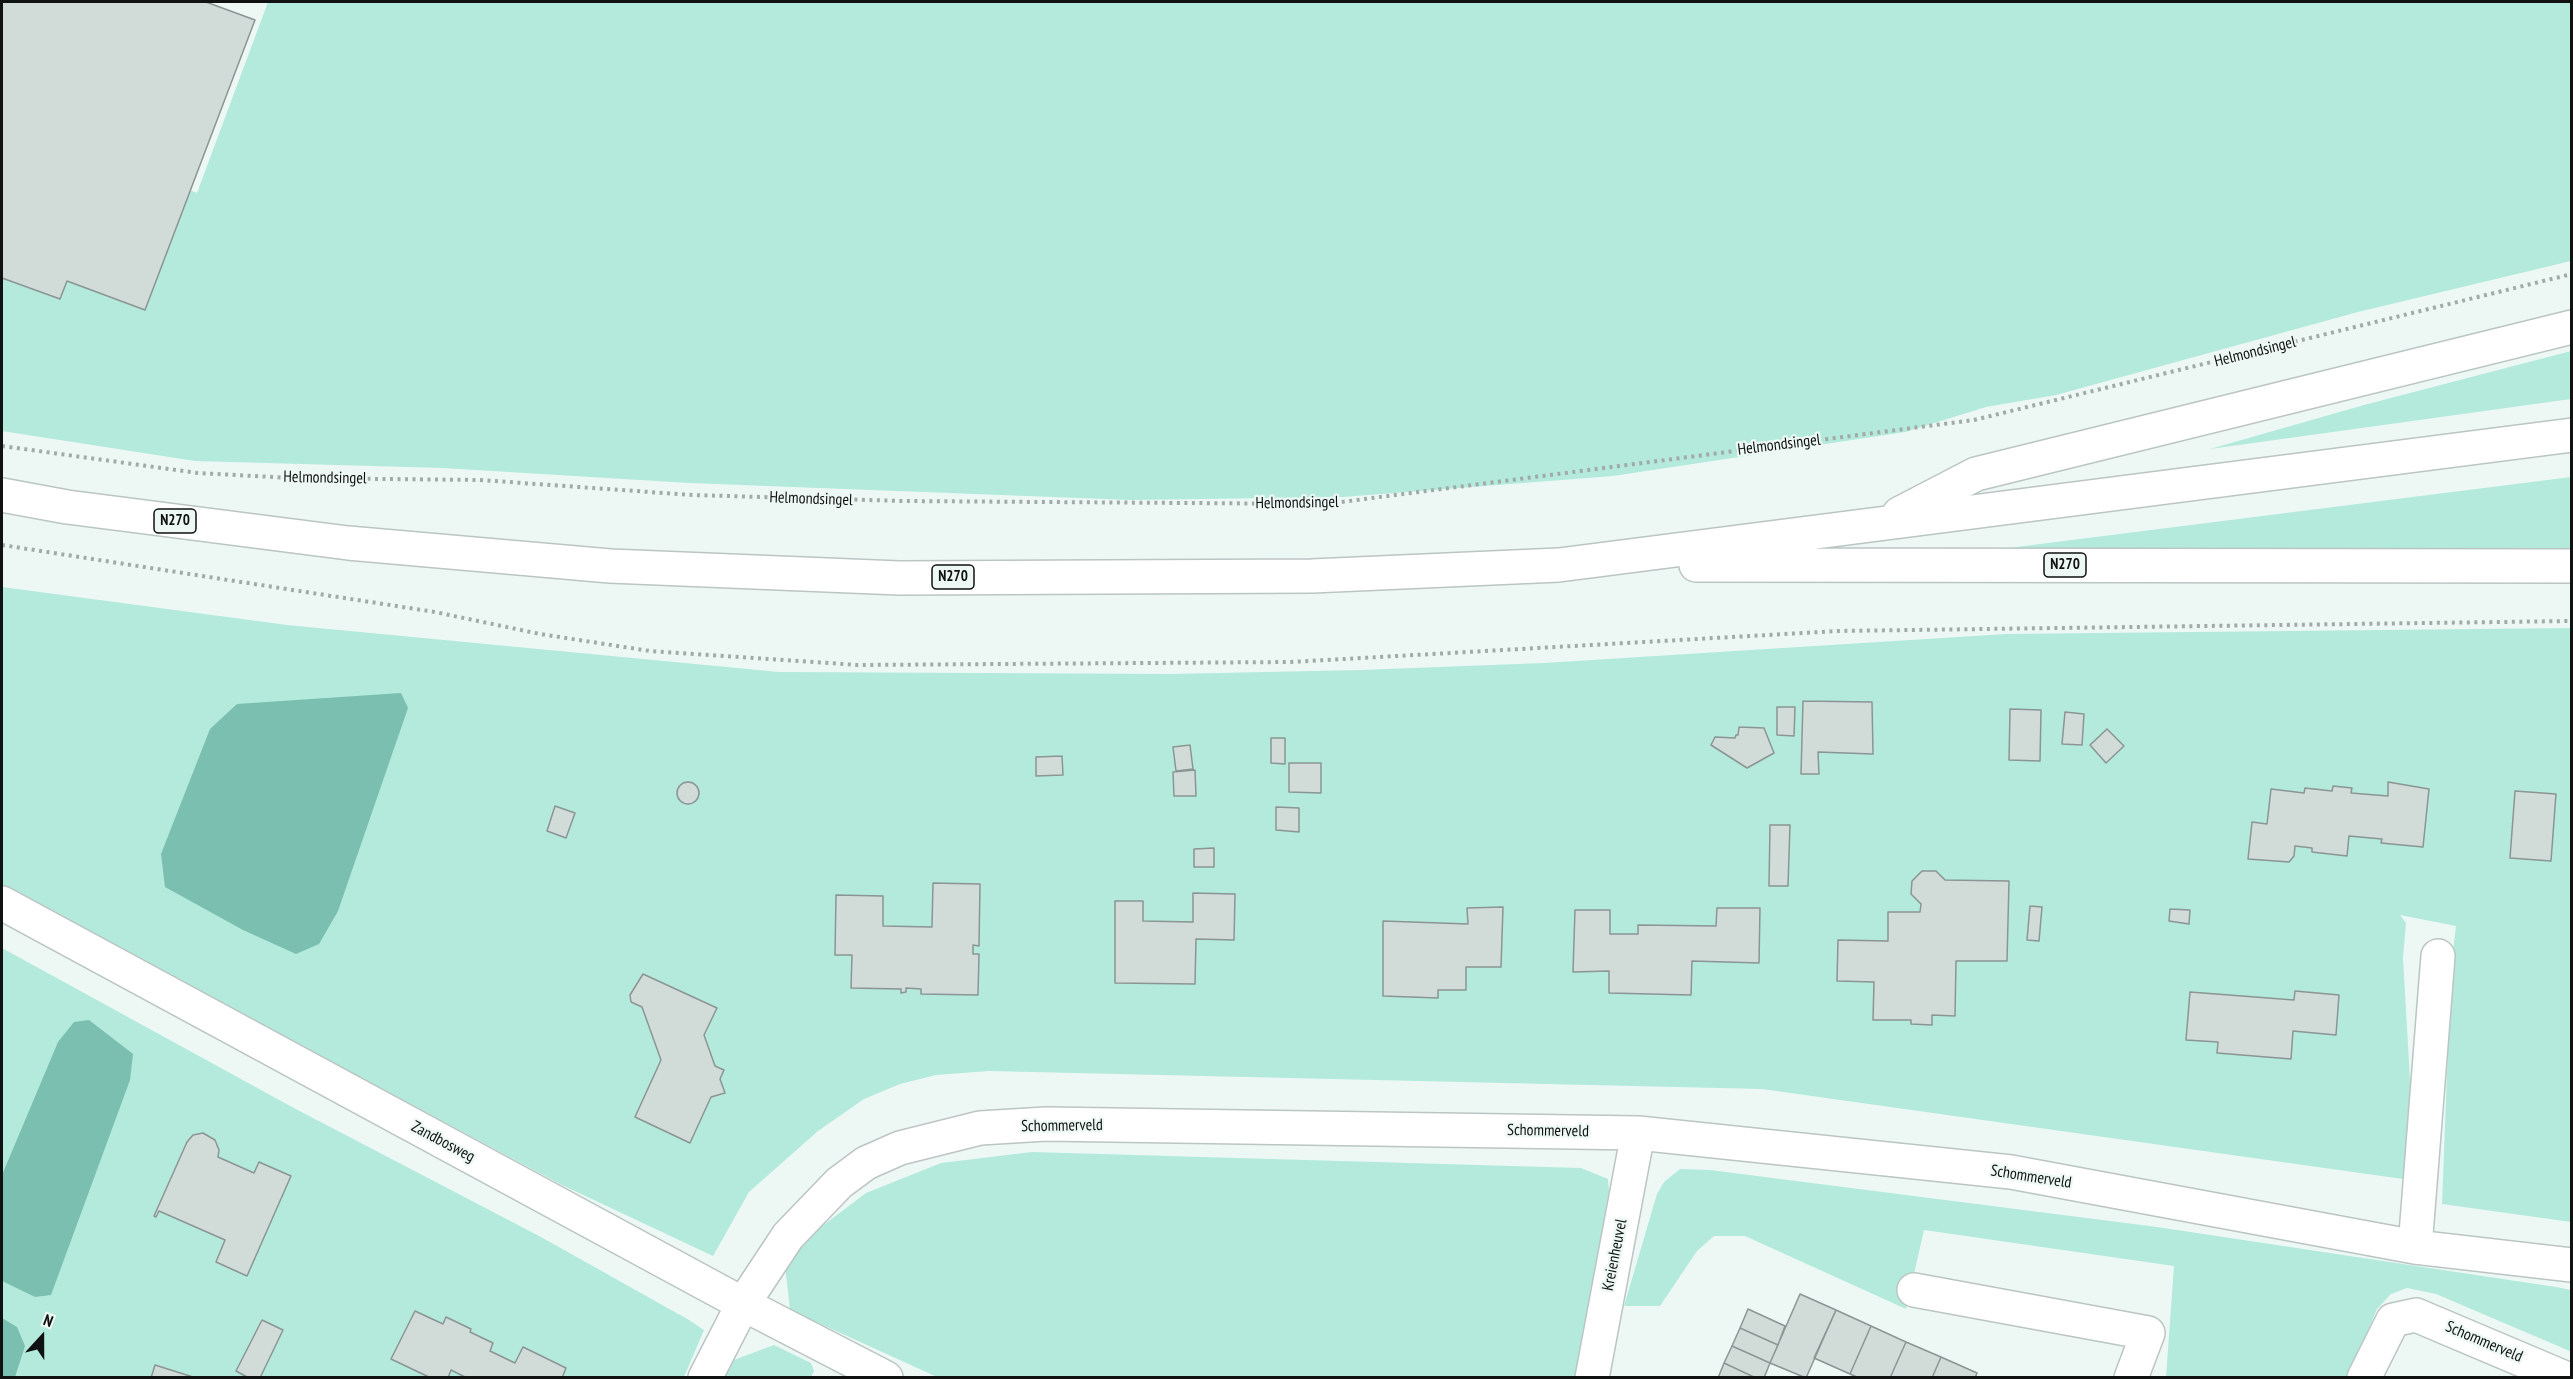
<!DOCTYPE html>
<html>
<head>
<meta charset="utf-8">
<style>
	body { margin:0 }
	#map { position:relative; width:2573px; height:1379px; overflow:hidden; background:#edf8f5; font-family:"PT Sans Narrow",sans-serif }
	canvas { display:block }
	.frame { position:absolute; inset:0; border:3px solid #0f1211; pointer-events:none }
	.north { position:absolute; left:12px; top:1307px; width:60px; height:60px; -webkit-text-stroke:4px #edf8f5; paint-order:stroke; rotate:21deg; font-size:16px; font-weight:700; line-height:24px; text-align:center; color:#0f1211 }
	.north::after { content:''; display:block; margin:auto; width:21px; height:27px; background:#0f1211; clip-path:polygon(50% 0,100% 100%,50% 72%,0 100%) }
</style>
</head>
<body>
<div id="map">
<canvas width="2573" height="1379"></canvas>
<div class="frame"></div>
<div class="north">N</div>
</div>
<script>
const ctx = document.querySelector('canvas').getContext('2d');
ctx.lineJoin = 'round';
function paint(path, color) { ctx.fillStyle = color; ctx.fill(path, 'evenodd'); }
const shape = rows => new Path2D(rows.map(r => 'M' + r).join(''));
function stroke(path, color, width, dash) { ctx.strokeStyle = color; ctx.lineWidth = width; ctx.lineCap = dash ? 'butt' : 'round'; ctx.setLineDash(dash || []); ctx.stroke(path); }
function drawText(font, color, halo, rows, align = 'center') {
  ctx.font = font + ' "PT Sans Narrow",sans-serif'; ctx.lineWidth = 4.5; ctx.setLineDash([]); ctx.textBaseline = 'middle'; ctx.strokeStyle = halo; ctx.fillStyle = color; for (const [text, x, y, turn = 0] of rows) {
    ctx.save(); ctx.translate(x, y); ctx.rotate((+turn || 0) * Math.PI / 180); ctx.textAlign = isNaN(turn) ? turn : align; if (halo) ctx.strokeText(text, 0, 0); ctx.fillText(text, 0, 0); ctx.restore();
  }
}
const green = shape([
	[268,2,2571,2,2571,261,2358,312,2056,395,1986,407,1905,432,1613,476,1343,497,1131,500,689,483,443,468,195,461,2,431,2,116,197,193],
	[2571,351,2571,399,2210,449,2364,405],
	[2571,477,2571,549,2219,550,1961,554],
	[2,587,287,625,779,672,1172,674,1360,670,1544,663,2006,634,2571,628,2571,1222,2442,1204,2451,969,2456,926,2400,915,2406,923,2403,958,2414,1149,2410,1180,1762,1089,989,1071,936,1075,900,1084,864,1099,818,1131,749,1192,713,1256,562,1185,2,886],
	[2,948,292,1107,541,1237,689,1320,704,1330,684,1377,2,1377],
	[1032,1152,1581,1168,1608,1179,1609,1191,1576,1377,937,1377,790,1310,785,1265,821,1227,866,1193,941,1163],
	[1680,1169,1710,1170,2157,1227,2556,1287,2571,1290,2572,1352,2436,1294,2407,1288,2391,1294,2377,1309,2349,1377,2166,1377,2174,1266,1924,1230,1906,1309,1745,1236,1714,1236,1697,1251,1660,1306,1624,1306,1657,1194,1664,1182],
	[774,1345,811,1363,814,1371,811,1377,722,1378,731,1361]
]);
const water = shape([
	[401,693,408,708,338,911,319,944,296,954,243,930,165,887,161,854,210,729,237,704],
	[89,1020,133,1054,130,1080,51,1295,35,1297,2,1281,2,1175,58,1042,74,1022],
	[2,1318,17,1327,25,1346,15,1377,2,1377]
]);
const building = shape([
	[2,2,206,2,255,20,145,310,67,281,60,299,2,278,2,2],
	[1803,701,1872,702,1873,754,1818,752,1819,774,1801,774,1803,701],
	[1777,707,1795,707,1794,736,1777,735,1777,707],
	[2010,709,2041,710,2040,761,2009,760,2010,709],
	[2065,712,2084,714,2082,745,2062,744,2065,712],
	[1739,727,1764,728,1774,753,1747,768,1711,745,1715,737,1735,738,1736,735,1738,735,1739,727],
	[2107,729,2124,746,2106,763,2090,745,2107,729],
	[1271,738,1285,738,1285,764,1271,763,1271,738],
	[1190,745,1193,769,1176,771,1173,747,1190,745],
	[1062,756,1063,775,1036,776,1036,757,1062,756],
	[1289,763,1321,763,1321,793,1289,792,1289,763],
	[1195,770,1196,796,1174,796,1173,772,1195,770],
	[2388,782,2429,789,2423,847,2381,843,2382,839,2349,836,2347,856,2312,852,2312,848,2295,846,2294,856,2289,862,2248,859,2252,822,2267,824,2271,789,2304,793,2305,788,2332,791,2333,786,2352,788,2351,793,2388,796,2388,782],
	'677 793a11 11 0 1 1 22 0a11 11 0 1 1-22 0Z',
	[2515,791,2556,794,2551,861,2510,858,2515,791],
	[555,806,575,813,566,838,547,831,555,806],
	[1276,807,1299,808,1299,832,1276,830,1276,807],
	[1770,825,1790,825,1788,886,1769,886,1770,825],
	[1214,848,1214,867,1194,867,1194,849,1214,848],
	[1922,871,1936,871,1945,880,2009,881,2007,961,1956,961,1955,1016,1932,1015,1932,1025,1911,1024,1911,1020,1873,1020,1874,982,1837,981,1838,940,1888,941,1888,912,1920,912,1921,904,1911,894,1912,881,1922,871],
	[933,883,980,884,979,946,973,945,973,954,979,954,978,995,921,994,921,989,906,988,906,992,901,993,901,989,851,988,852,955,835,955,836,895,883,896,883,926,932,927,933,883],
	[1193,893,1235,894,1234,940,1196,939,1195,984,1115,983,1115,901,1143,901,1143,921,1193,922,1193,893],
	[2030,906,2042,907,2039,941,2027,940,2030,906],
	[1503,907,1501,967,1466,967,1466,990,1438,990,1438,998,1383,996,1383,921,1468,924,1467,908,1503,907],
	[1717,908,1760,908,1759,963,1692,961,1691,995,1609,993,1609,971,1573,972,1575,910,1610,910,1610,934,1638,934,1638,925,1716,926,1717,908],
	[2170,909,2190,910,2189,924,2169,921,2170,909],
	[643,974,717,1008,704,1035,715,1066,724,1070,720,1079,725,1093,711,1097,690,1143,635,1117,661,1060,642,1007,631,1002,630,995,643,974],
	[2295,991,2339,995,2336,1035,2293,1031,2291,1059,2217,1053,2218,1042,2186,1040,2190,992,2294,1000,2295,991],
	[203,1133,215,1140,219,1150,218,1157,254,1173,259,1162,291,1176,247,1276,216,1262,225,1240,159,1211,156,1217,154,1216,187,1142,193,1135,203,1133],
	[1800,1294,1836,1310,1806,1378,1770,1363,1800,1294],
	[1748,1309,1785,1326,1778,1345,1740,1328,1748,1309],
	[1836,1310,1871,1326,1850,1374,1814,1358,1836,1310],
	[415,1311,443,1324,446,1317,471,1329,470,1332,493,1343,490,1351,515,1363,523,1347,566,1368,562,1378,467,1378,451,1370,448,1378,431,1378,391,1359,415,1311],
	[262,1320,283,1330,260,1378,249,1378,236,1371,262,1320],
	[1871,1326,1906,1342,1890,1378,1859,1378,1850,1374,1871,1326],
	[1740,1328,1778,1345,1770,1363,1732,1346,1740,1328],
	[1906,1342,1941,1357,1932,1378,1890,1378,1906,1342],
	[1732,1346,1770,1363,1764,1378,1756,1378,1724,1363,1732,1346],
	[1941,1357,1977,1373,1975,1378,1932,1378,1941,1357],
	[1724,1363,1756,1378,1718,1378,1724,1363],
	[155,1365,193,1377,151,1378,155,1365]
]);
const path = shape([
	[2,446,198,473,292,478,480,480,692,495,903,501,1326,504,1974,420,2572,274],
	[2,545,435,612,540,634,650,651,857,665,1291,662,1838,631,2572,621]
]);
const minor = shape([
	[2,903,743,1304,886,1378],
	[2415,1247,2438,956],
	[1914,1290,2148,1333,2131,1378],
	[705,1378,743,1304,788,1236,839,1183,866,1163,900,1148,980,1128,1046,1124,1638,1133,2011,1172,2415,1247,2572,1265],
	[1592,1378,1638,1133],
	[2364,1378,2393,1320,2416,1315,2565,1378]
]);
const primary = shape([
	[2,495,67,507,348,543,610,566,899,578,1312,576,1559,565,2572,435],
	[1899,514,1976,474,2572,327],
	[1696,565,2572,566]
]);
const shields = [
	[175,521,42],
	[2065,565,42],
	[953,577,42]
];
const shieldNames = [
	["N270",175,521],
	["N270",2065,565],
	["N270",953,577]
];
const streetNames = [
	["Helmondsingel",2255,352,-14],
	["Helmondsingel",1779,445,-7],
	["Helmondsingel",325,478,1],
	["Helmondsingel",811,499,2],
	["Helmondsingel",1297,503,-1],
	["Schommerveld",1062,1126,-1],
	["Schommerveld",1548,1131,1],
	["Zandbosweg",443,1142,28],
	["Schommerveld",2031,1177,9],
	["Kreienheuvel",1615,1255,-79],
	["Schommerveld",2484,1342,23]
];
paint(green, '#b3eadc');
paint(water, '#7abfb0');
paint(building, '#d1dcd9');
stroke(building, '#8b9593', 1.5);
stroke(minor, '#bbc5c3', 36);
stroke(primary, '#bbc5c3', 36);
stroke(path, '#a2aaa8', 4, [3, 4.5]);
stroke(minor, '#fff', 33);
stroke(primary, '#fff', 33);
for (const [x, y, w] of shields) { const box = new Path2D(); box.roundRect(x - w / 2, y - 12, w, 24, 4.5); ctx.fillStyle = '#edf8f5'; ctx.fill(box); stroke(box, '#0f1211', 1.5); }
drawText('bold 15px', '#0f1211', null, shieldNames);
drawText('16px', '#0f1211', '#edf8f5', streetNames);
</script>
</body>
</html>
